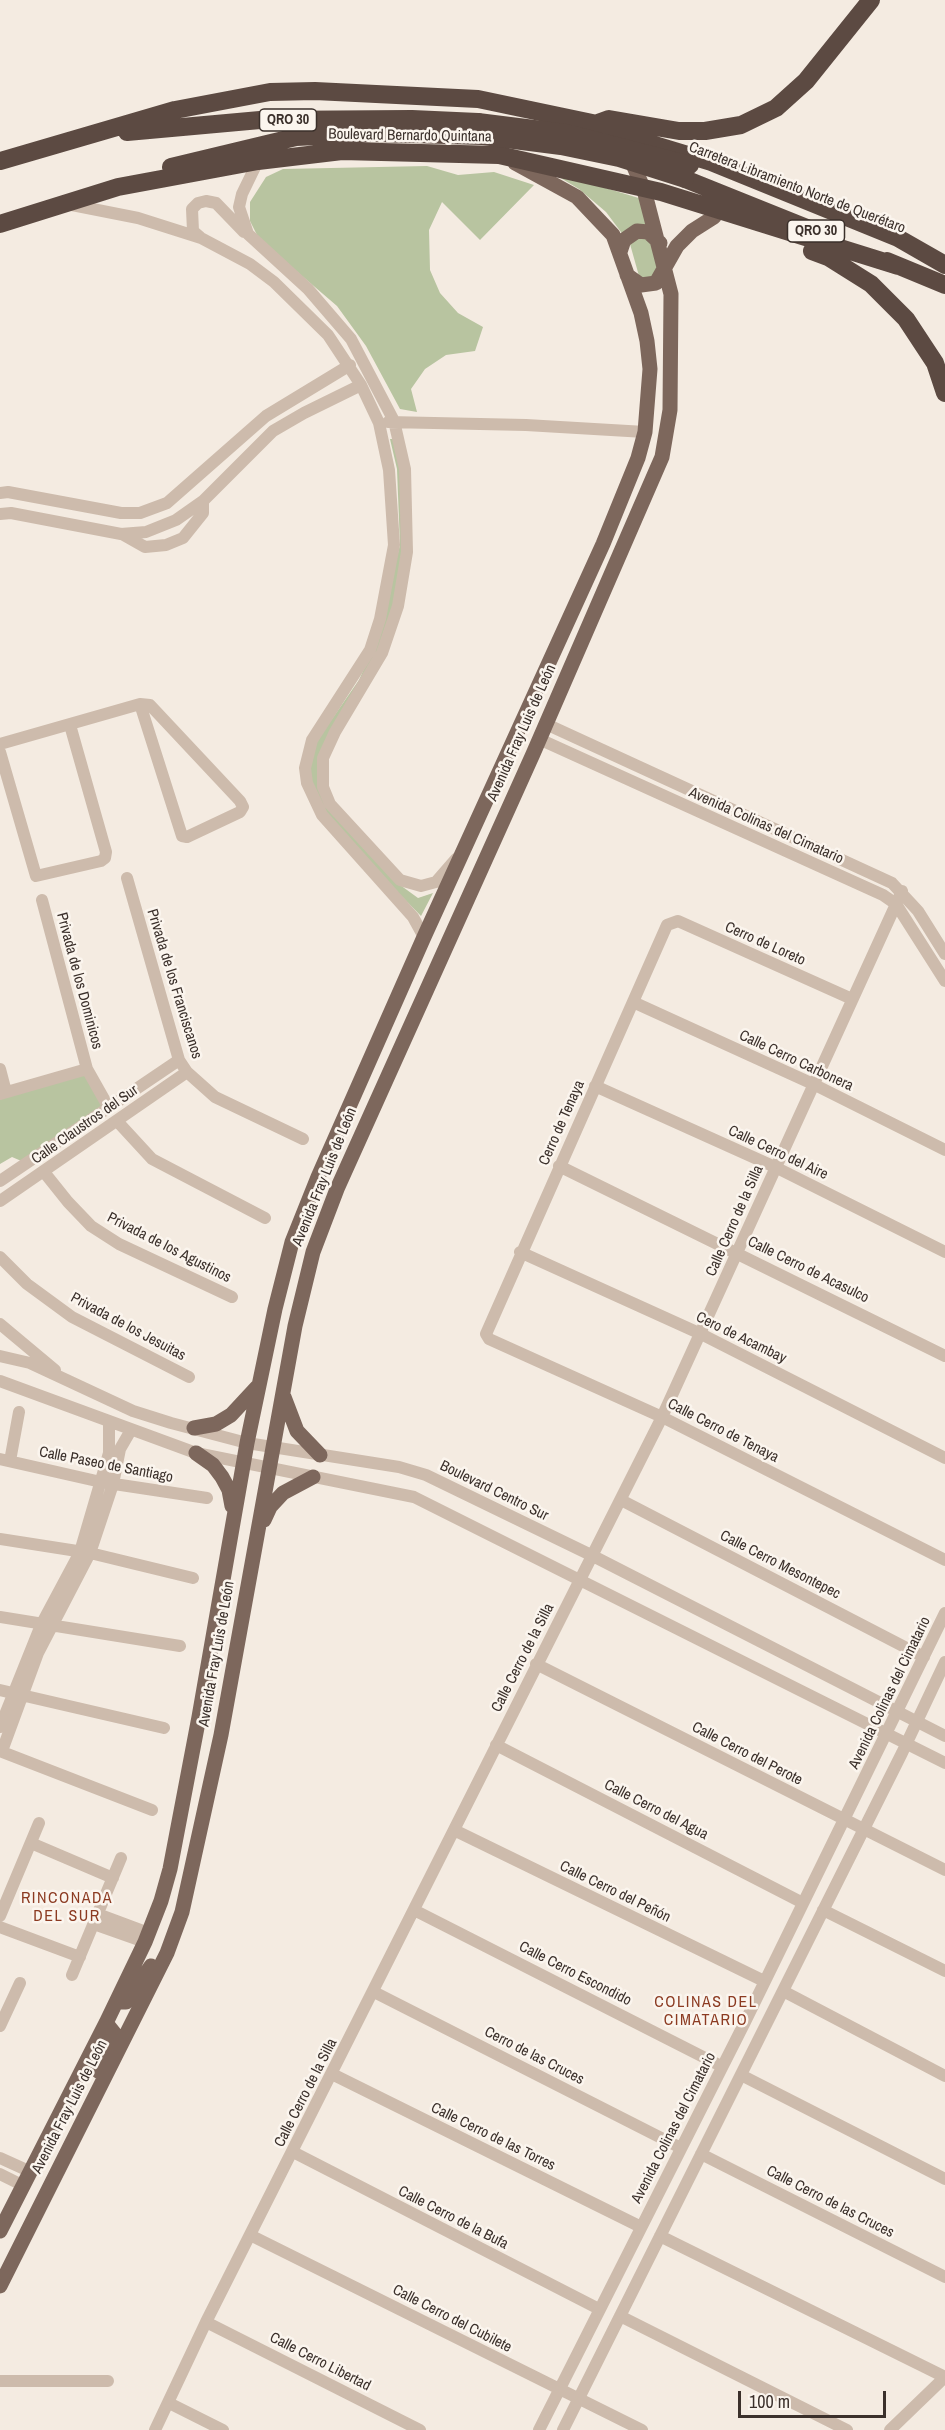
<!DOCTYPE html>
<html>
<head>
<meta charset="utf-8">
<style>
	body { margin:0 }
	#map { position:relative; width:945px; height:2430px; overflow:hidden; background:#f4ebe1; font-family:"Archivo Narrow",sans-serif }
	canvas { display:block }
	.scale { position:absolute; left:738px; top:2391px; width:148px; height:27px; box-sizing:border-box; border:3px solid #3b302b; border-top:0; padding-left:8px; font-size:18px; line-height:21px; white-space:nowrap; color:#3b302b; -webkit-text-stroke:4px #fbf5ee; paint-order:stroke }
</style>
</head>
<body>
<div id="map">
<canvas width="945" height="2430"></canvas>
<div class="scale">100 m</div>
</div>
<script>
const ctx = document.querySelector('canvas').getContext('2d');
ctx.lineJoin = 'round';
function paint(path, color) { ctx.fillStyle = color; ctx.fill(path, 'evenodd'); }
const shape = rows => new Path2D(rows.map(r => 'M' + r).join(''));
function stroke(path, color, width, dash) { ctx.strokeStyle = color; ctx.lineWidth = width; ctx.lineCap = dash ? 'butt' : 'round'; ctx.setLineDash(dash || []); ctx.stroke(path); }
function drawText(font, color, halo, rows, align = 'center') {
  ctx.font = font + ' "Archivo Narrow",sans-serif'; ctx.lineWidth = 5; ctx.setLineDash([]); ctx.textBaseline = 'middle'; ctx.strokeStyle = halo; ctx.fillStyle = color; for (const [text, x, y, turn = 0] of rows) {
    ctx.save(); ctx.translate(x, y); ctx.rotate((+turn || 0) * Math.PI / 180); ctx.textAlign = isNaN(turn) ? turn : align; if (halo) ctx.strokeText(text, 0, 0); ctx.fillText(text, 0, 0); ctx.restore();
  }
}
const green = shape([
	[427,166,458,175,494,172,534,185,480,240,442,202,429,230,430,270,440,293,458,313,483,327,475,351,446,355,425,369,411,389,417,412,400,409,366,346,337,306,259,239,250,221,250,202,266,177,283,169],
	[549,171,642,199,664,269,650,283,639,276,630,244,606,212,579,189],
	[390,439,394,439,401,467,405,513,398,587,381,649,326,745,321,789,396,882,418,898,433,893,421,916,323,816,312,791,310,765,316,742,359,680,374,646,400,545,397,469],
	[87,1069,109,1108,26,1163,12,1157,0,1164,0,1095]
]);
const minor = shape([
	[258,161,242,194,239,207,248,234,308,289,351,339,394,421,405,469,407,552,398,606,382,653,335,732,323,758,323,787,330,804,400,880,421,886,436,882,456,859],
	[67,204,138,218,201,238,250,264,274,282,328,335,361,385,379,423,389,470,394,545,380,619,370,650,312,740,305,768,307,783,322,815,413,917,424,937],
	[200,237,193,231,192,209,198,203,206,201,216,203,244,232],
	[388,422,526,425,645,432],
	[0,493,8,492,121,513,140,513,167,503,266,416,350,365],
	[0,514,11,513,121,534,146,532,176,520,203,501,273,431,304,413,361,385],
	[122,534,145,547,166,545,183,538,203,513,203,501],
	[546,724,892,883,918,911,945,954],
	[539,739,883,895,896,904,945,981],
	[0,744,140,704,150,705,240,801,243,807,240,812,187,837,182,836,140,704],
	[0,752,36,876,101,861,105,858,106,852,70,725],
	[127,878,179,1060,187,1072,215,1097,303,1139],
	[42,900,87,1069,109,1108],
	[852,999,678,921,667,925,486,1334,489,1339,662,1417,945,1560],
	[633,1002,813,1084,945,1150],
	[0,1069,6,1092],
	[595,1086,775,1167,945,1252],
	[0,1094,87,1069],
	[117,1121,152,1159,265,1218],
	[559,1166,945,1356],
	[44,1172,68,1202,91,1226,119,1244,232,1297],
	[0,1181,179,1060],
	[0,1201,187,1072],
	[520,1252,701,1334,945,1458],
	[0,1257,27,1284,72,1317,189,1377],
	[0,1324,55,1370],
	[0,1356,30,1363,133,1411,171,1423,247,1443,399,1467,426,1475,593,1556,945,1736],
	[0,1381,196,1453,414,1497,945,1763],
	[0,1459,101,1482,207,1498],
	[10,1461,19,1412],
	[621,1500,924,1657],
	[0,1539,90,1553,193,1578],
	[0,1617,180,1646],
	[536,1664,945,1870],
	[0,1690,164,1728],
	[0,1727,41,1625,80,1552,109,1453,109,1423],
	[496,1745,803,1903],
	[0,1751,152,1810],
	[2,1751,38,1653,90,1553,113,1484,120,1449,131,1430],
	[454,1830,764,1981],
	[31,1843,113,1878],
	[414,1910,721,2066],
	[823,1910,945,1971],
	[98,1914,149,1933],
	[0,1916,39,1823],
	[94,1924,145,1942],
	[0,1927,80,1957],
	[72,1975,121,1858],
	[783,1991,945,2076],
	[374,1992,681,2148],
	[0,2026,20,1983],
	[332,2074,641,2227],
	[741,2075,945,2179],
	[293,2152,599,2309],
	[701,2154,945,2277],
	[0,2158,31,2172],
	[0,2174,24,2186],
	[250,2235,642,2430],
	[660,2236,945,2377],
	[620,2316,847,2430],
	[206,2322,420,2430],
	[0,2381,108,2381],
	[169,2403,223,2430],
	[155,2430,206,2322,662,1417,902,891],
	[539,2430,745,2022,945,1613],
	[563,2430,902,1753,945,1662],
	[890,2430,945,2377]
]);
const major = shape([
	[620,252,624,240,637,231,648,232,660,243],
	[627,275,641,285,656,283,677,246,692,231,714,217],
	[284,1397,297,1431,320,1455],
	[194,1428,216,1424,231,1415,257,1387],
	[196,1453,213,1465,222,1477,229,1490,232,1506],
	[264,1520,270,1507,283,1493,313,1477],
	[116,2002,126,2002,151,1966],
	[98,2071,114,2033,106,2023],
	[0,2231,106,2023,145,1942,161,1901,170,1869,199,1717,247,1443,275,1309,292,1242,318,1177,424,937,603,544,638,458,645,432,650,369,647,341,641,313,613,235,577,197,515,163],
	[0,2286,167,1953,182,1912,221,1735,295,1326,313,1252,337,1189,533,754,662,457,670,410,671,294,644,190,629,155]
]);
const highway = shape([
	[598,123,609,119,679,131,705,131,741,125,776,108,806,81,871,0],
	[127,132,260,120,412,119,478,122],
	[0,161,175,110,270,92,315,91,478,99,597,124,619,134,711,162,898,238,945,265],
	[171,167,296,137,376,133,483,136],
	[685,179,812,230],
	[0,224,118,187,258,161,342,151,499,155,661,192,898,266],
	[812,251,828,257,871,284,906,319,935,363,945,393],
	[887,261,945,285]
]);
const highwayBridge = shape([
	[478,122,566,133,690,165],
	[483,136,561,146,619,158,685,179]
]);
const shields = [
	[288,120,57],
	[816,231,57]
];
const shieldNames = [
	["QRO 30",288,120],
	["QRO 30",816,231]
];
const streetNames = [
	["Boulevard Bernardo Quintana",410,136,1],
	["Carretera Libramiento Norte de Querétaro",797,188,21],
	["Avenida Fray Luis de León",522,733,-66],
	["Avenida Colinas del Cimatario",766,826,24],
	["Cerro de Loreto",765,944,24],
	["Privada de los Dominicos",79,981,75],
	["Privada de los Franciscanos",174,984,73],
	["Calle Cerro Carbonera",796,1061,25],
	["Cerro de Tenaya",562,1123,-66],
	["Calle Claustros del Sur",85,1125,-35],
	["Calle Cerro del Aire",778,1153,25],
	["Avenida Fray Luis de León",325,1177,-68],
	["Calle Cerro de la Silla",735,1221,-66],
	["Privada de los Agustinos",169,1248,27],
	["Calle Cerro de Acasulco",808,1270,26],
	["Privada de los Jesuitas",128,1327,28],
	["Cero de Acambay",741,1338,26],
	["Calle Cerro de Tenaya",723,1431,27],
	["Calle Paseo de Santiago",106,1465,11],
	["Boulevard Centro Sur",494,1491,26],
	["Calle Cerro Mesontepec",780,1565,27],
	["Avenida Fray Luis de León",217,1654,-80],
	["Calle Cerro de la Silla",523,1658,-63],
	["Avenida Colinas del Cimatario",890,1693,-64],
	["Calle Cerro del Perote",747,1754,27],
	["Calle Cerro del Agua",656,1810,27],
	["Calle Cerro del Peñón",615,1892,26],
	["Calle Cerro Escondido",575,1974,27],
	["Cerro de las Cruces",534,2056,27],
	["Calle Cerro de la Silla",306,2093,-63],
	["Avenida Fray Luis de León",70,2107,-63],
	["Avenida Colinas del Cimatario",674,2128,-63],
	["Calle Cerro de las Torres",493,2137,26],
	["Calle Cerro de las Cruces",830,2202,27],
	["Calle Cerro de la Bufa",453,2218,27],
	["Calle Cerro del Cubilete",452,2319,27],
	["Calle Cerro Libertad",320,2362,27]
];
const neighbourhoodNames = [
	["RINCONADA",67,1899],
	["DEL SUR",67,1917],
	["COLINAS DEL",706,2003],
	["CIMATARIO",706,2021]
];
paint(green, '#b8c4a0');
stroke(minor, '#cdbbac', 12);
stroke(major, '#7d675c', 15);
stroke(highway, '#5c4a42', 18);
stroke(highwayBridge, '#5c4a42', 18);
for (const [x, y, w] of shields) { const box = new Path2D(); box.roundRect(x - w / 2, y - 11, w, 22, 4.5); ctx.fillStyle = '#fbf5ee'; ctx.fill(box); stroke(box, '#3b302b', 1.5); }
drawText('bold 14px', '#3b302b', null, shieldNames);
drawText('15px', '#3b302b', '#fbf5ee', streetNames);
ctx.letterSpacing = '1.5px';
drawText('16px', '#8c3b22', '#fbf5ee', neighbourhoodNames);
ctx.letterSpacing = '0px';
</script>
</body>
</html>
